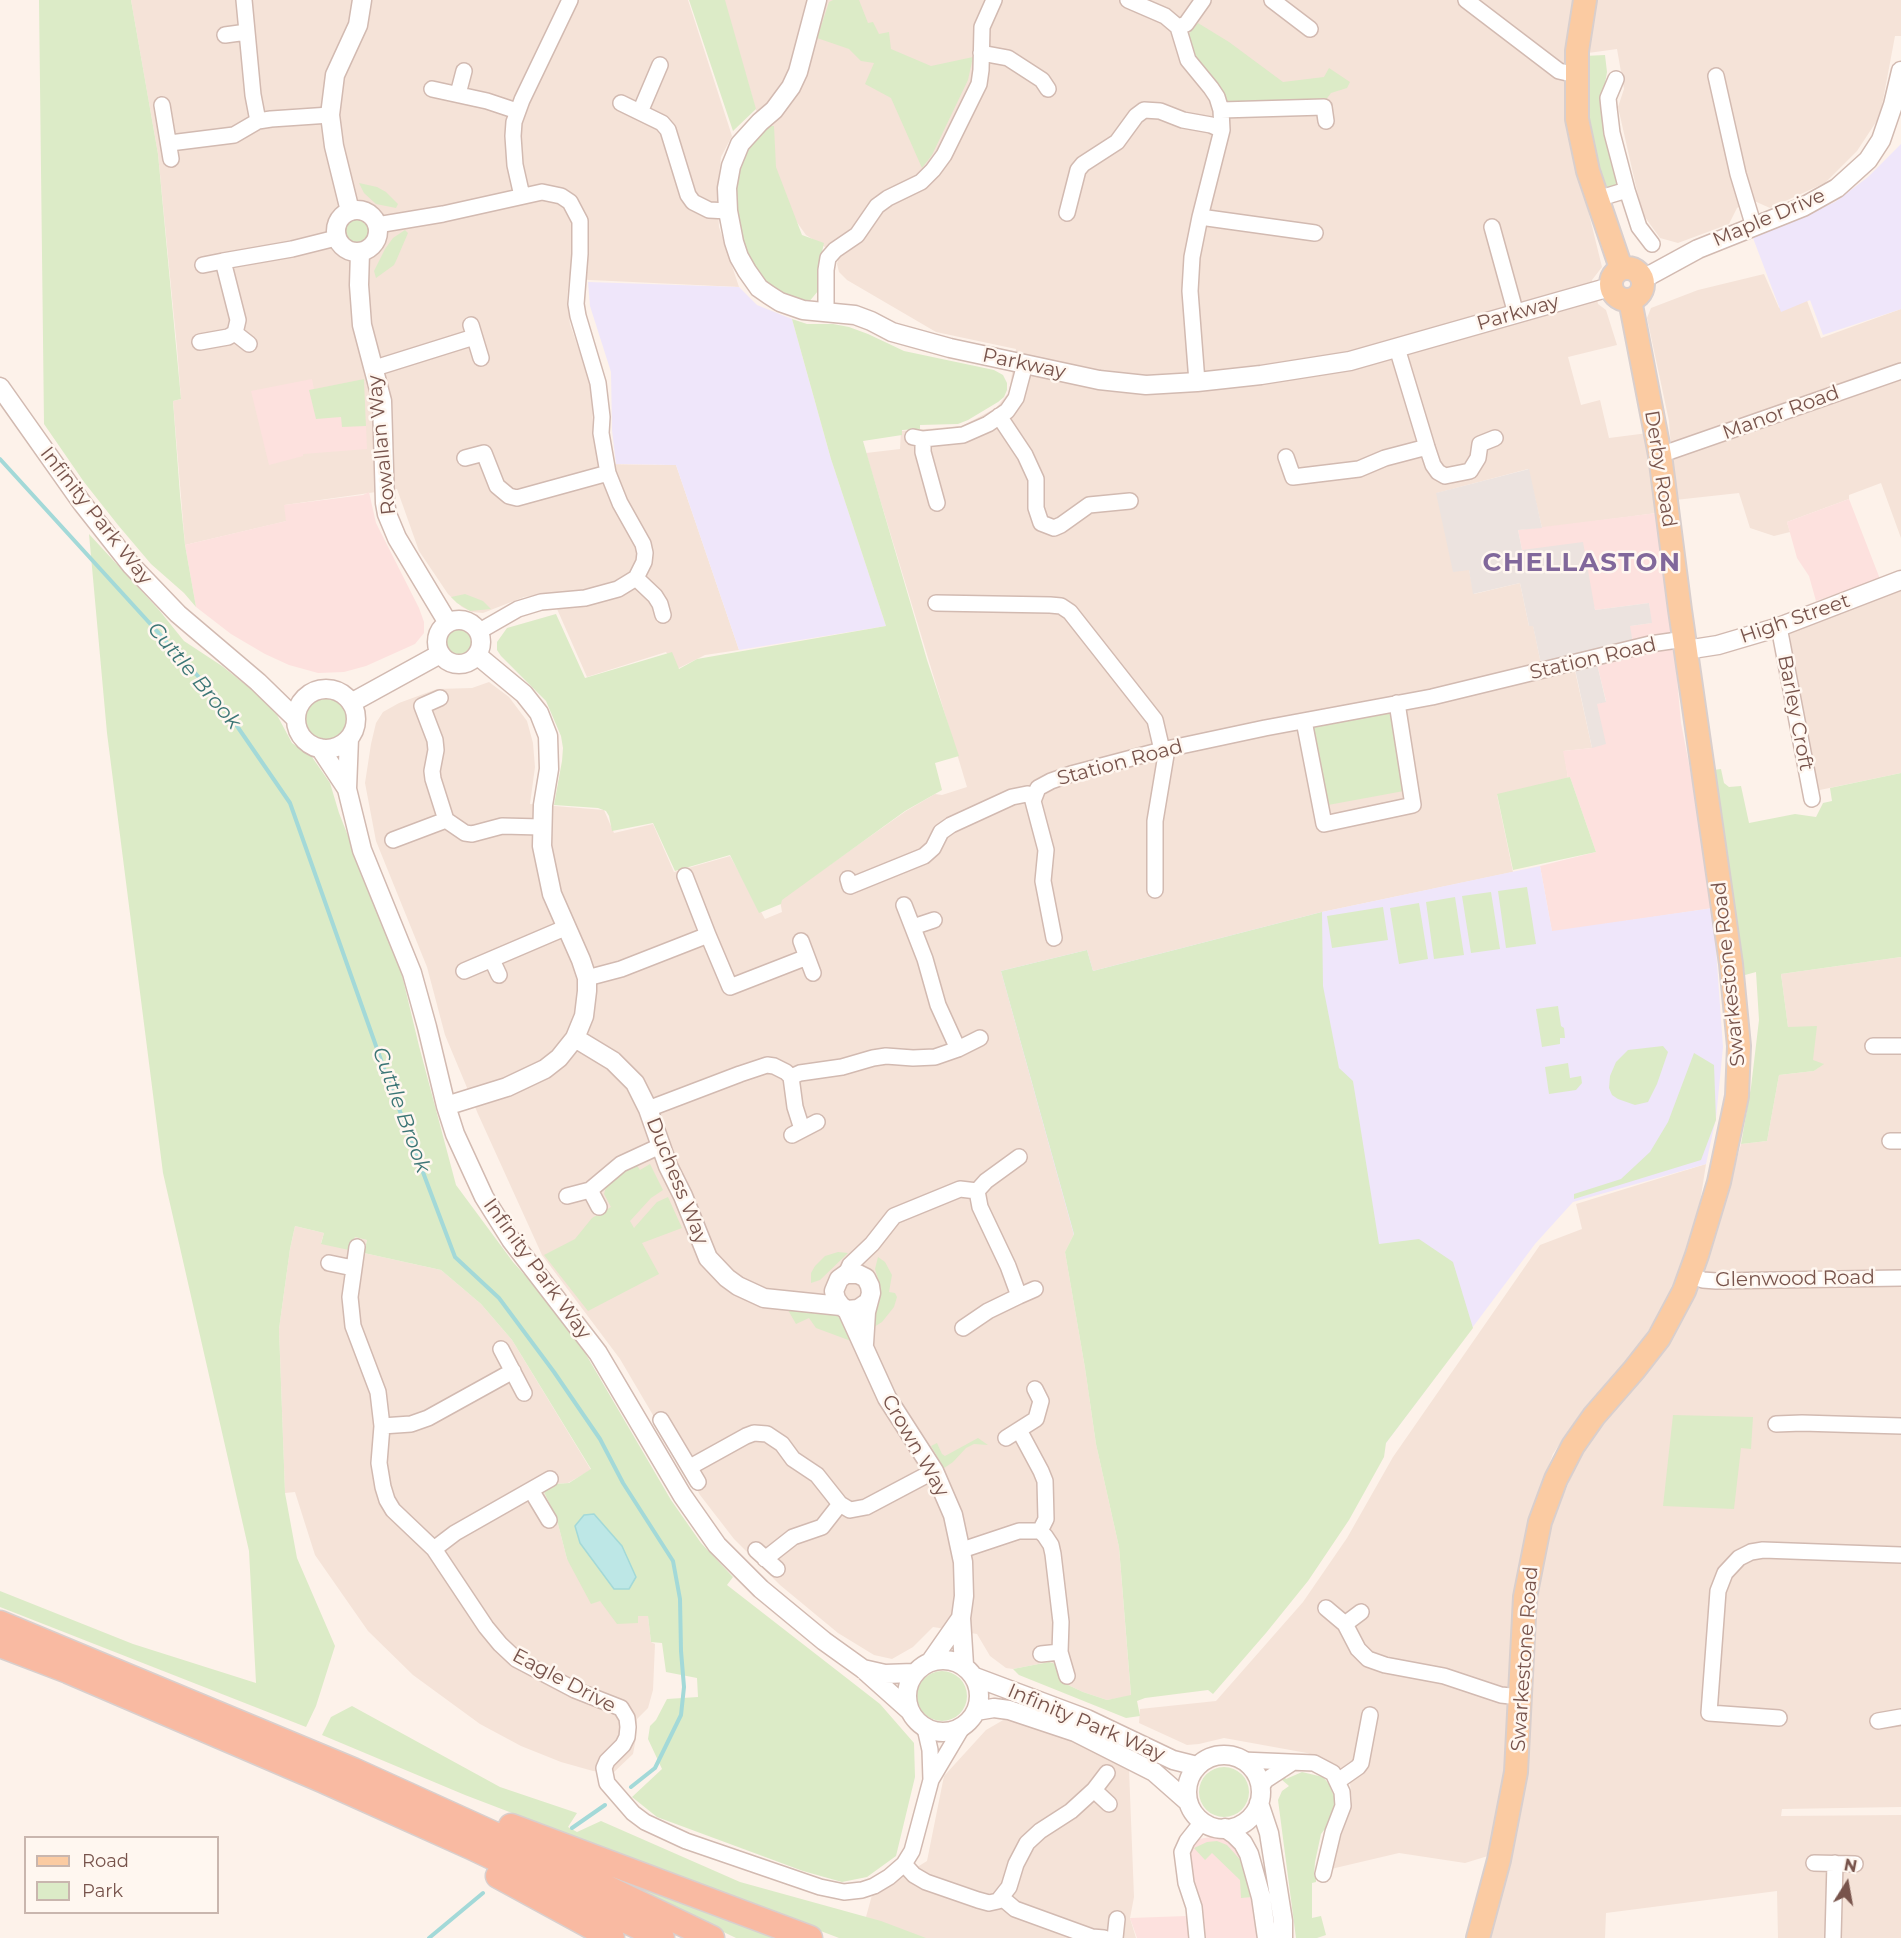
<!DOCTYPE html>
<html>
<head>
<meta charset="utf-8">
<style>
	body { margin:0 }
	#map { position:relative; width:1901px; height:1938px; overflow:hidden; background:#fdf2ea; font-family:Montserrat,sans-serif }
	canvas { display:block }
	.legend { position:absolute; left:24px; top:1836px; width:195px; height:78px; box-sizing:border-box; background:#fff7f0; border:2px solid #c9b6ae; margin:0; padding:8px 10px; list-style:none; font-size:18px; color:#78544c }
	.legend li { display:flex; align-items:center; gap:12px; height:30px }
	.legend b { width:30px; border:2px solid #c9b6ae }
	.north { position:absolute; left:1817px; top:1854px; width:60px; height:60px; -webkit-text-stroke:4px #fff7f0; paint-order:stroke; rotate:11deg; font-size:16px; font-weight:700; line-height:24px; text-align:center; color:#78544c }
	.north::after { content:''; display:block; margin:auto; width:21px; height:27px; background:#78544c; clip-path:polygon(50% 0,100% 100%,50% 72%,0 100%) }
</style>
</head>
<body>
<div id="map">
<canvas width="1901" height="1938"></canvas>
<ul class="legend">
<li><b style="height:8px;background:#fbcba2"></b>Road</li>
<li><b style="height:16px;background:#dcebc7"></b>Park</li>
</ul>
<div class="north">N</div>
</div>
<script>
const ctx = document.querySelector('canvas').getContext('2d');
ctx.lineJoin = 'round';
function paint(path, color) { ctx.fillStyle = color; ctx.fill(path, 'evenodd'); }
const shape = rows => new Path2D(rows.map(r => 'M' + r).join(''));
function stroke(path, color, width, dash) { ctx.strokeStyle = color; ctx.lineWidth = width; ctx.lineCap = dash ? 'butt' : 'round'; ctx.setLineDash(dash || []); ctx.stroke(path); }
function drawText(font, color, halo, rows, align = 'center') {
  ctx.font = font + ' Montserrat,sans-serif'; ctx.lineWidth = 5; ctx.setLineDash([]); ctx.textBaseline = 'middle'; ctx.strokeStyle = halo; ctx.fillStyle = color; for (const [text, x, y, turn = 0] of rows) {
    ctx.save(); ctx.translate(x, y); ctx.rotate((+turn || 0) * Math.PI / 180); ctx.textAlign = isNaN(turn) ? turn : align; if (halo) ctx.strokeText(text, 0, 0); ctx.fillText(text, 0, 0); ctx.restore();
  }
}
const residential = shape([
	[131,0,688,0,732,136,721,157,717,193,719,227,739,287,569,279,567,299,570,324,592,388,593,433,600,464,676,465,739,650,705,655,677,669,666,652,587,677,550,593,524,597,483,613,472,612,462,607,448,594,419,551,397,489,285,505,287,521,185,545,173,401,181,399,177,348,158,154],
	[724,0,1577,0,1576,161,1602,267,1592,280,1598,304,1606,310,1617,345,1568,357,1581,405,1600,400,1609,438,1648,433,1657,513,1542,528,1528,469,1437,493,1469,569,1474,594,1520,583,1529,626,1533,625,1541,664,1572,657,1592,748,1564,751,1568,778,1497,795,1513,872,1322,912,1093,971,1087,950,1001,971,1074,1234,1065,1252,1085,1368,1096,1444,1119,1547,1131,1696,1107,1700,1083,1692,1068,1685,1060,1665,1049,1662,1013,1669,1006,1668,990,1656,977,1634,933,1627,913,1647,892,1659,874,1655,838,1633,780,1585,734,1539,700,1495,620,1359,542,1255,478,1114,445,1035,427,967,376,841,365,783,371,744,376,723,383,712,399,703,437,689,472,688,489,682,509,697,527,721,533,743,535,767,530,804,604,810,614,833,653,824,674,872,730,856,765,919,782,912,780,900,906,811,935,794,942,795,967,787,866,453,900,449,901,431,962,426,996,408,1009,392,1016,349,936,332,847,280,839,272,837,264,839,256,806,235,791,214,755,107],
	[1597,0,1901,0,1901,36,1895,36,1880,116,1857,151,1825,183,1770,208,1752,200,1737,208,1729,224,1678,243,1660,238,1642,213,1618,107,1624,89,1617,49,1588,53],
	[1764,274,1779,308,1806,298,1821,338,1901,309,1901,538,1881,483,1849,495,1849,499,1787,522,1790,532,1774,536,1750,528,1739,493,1675,500,1669,421,1647,318,1651,308,1698,290],
	[1901,585,1901,773,1815,791,1789,631],
	[1901,957,1901,1807,1782,1809,1781,1816,1901,1815,1901,1938,1778,1938,1777,1891,1606,1913,1605,1938,1488,1938,1508,1868,1521,1810,1529,1748,1529,1691,1538,1578,1551,1525,1584,1446,1688,1305,1716,1231,1741,1144,1767,1141,1779,1075,1814,1071,1823,1064,1813,1061,1788,1027,1781,974],
	[1706,1164,1697,1222,1681,1271,1666,1305,1630,1357,1582,1411,1553,1454,1535,1502,1522,1563,1509,1749,1488,1856,1465,1863,1399,1853,1331,1869,1352,1801,1350,1784,1335,1764,1307,1753,1224,1738,1199,1744,1187,1745,1139,1723,1140,1709,1216,1701,1303,1602,1347,1538,1393,1457,1540,1245,1582,1229,1576,1204],
	[295,1226,324,1233,321,1243,353,1245,355,1237,367,1240,364,1253,441,1270,481,1304,512,1340,591,1470,568,1483,555,1484,544,1492,557,1520,567,1559,600,1601,638,1622,638,1616,648,1616,651,1642,655,1644,653,1690,648,1708,637,1719,636,1738,633,1754,613,1773,593,1771,561,1762,521,1746,480,1724,413,1675,368,1631,315,1555,295,1492,285,1493,279,1329,290,1249],
	[1005,1719,1040,1729,1085,1747,1129,1769,1134,1897,1130,1918,1136,1938,923,1938,866,1917,872,1895,927,1861,944,1776,986,1730]
]);
const commercial = shape([
	[312,379,314,389,364,379,367,449,303,454,303,456,269,465,251,391],
	[369,492,376,523,419,608,424,622,424,633,415,644,366,666,344,672,318,673,289,665,265,654,231,634,196,607,185,545,286,521,284,505,363,495],
	[1849,499,1880,579,1816,601,1809,576,1797,558,1787,522],
	[1657,513,1673,635,1681,723,1705,847,1713,908,1552,932,1540,866,1596,852,1570,777,1568,778,1563,751,1592,748,1597,704,1606,701,1597,664,1630,626,1651,623,1649,603,1595,610,1593,602,1522,550,1518,530],
	[1216,1836,1228,1840,1245,1858,1262,1938,1137,1938,1130,1918,1187,1916,1177,1843]
]);
const industrial = shape([
	[1529,469,1542,528,1518,530,1522,550,1583,542,1595,610,1649,603,1652,623,1630,626,1633,644,1541,664,1533,626,1529,626,1520,583,1473,594,1469,570,1453,572,1436,493],
	[1597,664,1606,702,1597,704,1606,744,1592,748,1575,669]
]);
const education = shape([
	[1901,144,1901,309,1823,335,1810,300,1781,312,1753,238,1835,202,1868,177],
	[588,282,739,287,757,305,792,319,831,459,886,626,739,650,676,465,616,464,612,430,611,372,590,306],
	[1540,866,1552,931,1713,908,1723,1047,1716,1118,1706,1164,1573,1202,1535,1244,1386,1443,1110,1366,1001,971,1087,950,1093,971,1322,912]
]);
const green = shape([
	[39,0,131,0,158,154,181,399,173,401,180,495,185,545,196,607,184,593,151,564,118,525,84,482,44,424],
	[689,0,725,0,756,109,733,131],
	[833,0,859,0,868,23,873,22,879,34,889,32,891,49,931,66,973,57,968,80,932,155,922,168,891,98,865,84,874,63,861,61,849,49,817,38,829,2],
	[1198,23,1229,42,1283,82,1324,77,1329,68,1350,82,1347,88,1331,93,1325,101,1231,103,1225,99,1194,56,1188,35],
	[1605,55,1607,72,1603,95,1619,180,1613,189,1609,190,1601,181,1587,117,1584,56],
	[768,126,774,126,776,167,802,235,824,243,817,274,818,291,808,303,785,295,769,284,758,272,748,258,738,224,734,187,737,171,743,157,755,138],
	[359,183,377,187,386,192,398,204,396,208,376,204,364,193],
	'344 230a13 13 0 1 1 26 0a13 13 0 1 1-26 0Z',
	[405,230,408,233,396,261,394,265,376,278,374,271,385,249,393,238],
	[792,319,807,324,833,324,849,327,868,334,904,351,994,370,1003,375,1007,383,1007,390,1004,397,998,402,968,420,958,424,920,425,920,429,902,430,902,435,863,441,927,660,959,756,935,763,942,790,905,811,782,900,781,904,759,913,730,855,675,871,653,823,612,831,609,816,606,811,598,808,554,805,562,761,563,748,561,736,546,701,501,656,497,650,497,642,507,628,556,614,585,678,672,652,679,669,697,659,886,626,831,459],
	[364,379,366,426,342,427,341,417,316,419,309,390],
	[89,534,159,610,184,641,222,666,257,694,277,715,292,743,312,757,330,783,339,813,401,971,419,1046,456,1185,513,1262,567,1322,671,1500,701,1543,733,1577,727,1585,880,1704,914,1743,915,1777,896,1856,867,1877,842,1882,803,1871,657,1817,632,1797,662,1769,648,1739,650,1726,656,1720,667,1699,698,1697,697,1678,666,1672,662,1643,651,1642,648,1616,638,1616,638,1623,617,1624,600,1601,591,1604,567,1559,557,1520,544,1492,555,1484,569,1483,591,1469,512,1340,481,1304,441,1270,364,1253,367,1240,355,1237,349,1250,321,1244,324,1233,295,1226,290,1249,279,1329,285,1493,297,1558,335,1646,316,1706,306,1727,0,1607,0,1591,133,1644,256,1683,249,1551,163,1173,107,733],
	[465,594,483,601,491,609,470,611,457,603,451,597],
	'446 642a13 13 0 1 1 26 0a13 13 0 1 1-26 0Z',
	'304 719a22 22 0 1 1 44 0a22 22 0 1 1-44 0Z',
	[1390,711,1404,791,1328,805,1311,726],
	[1721,769,1724,783,1729,787,1741,786,1749,823,1795,814,1816,817,1823,803,1832,801,1830,788,1901,773,1901,957,1781,974,1788,1027,1817,1026,1813,1060,1824,1064,1814,1071,1779,1075,1767,1141,1741,1144,1751,1087,1759,1020,1756,972,1745,975,1713,770],
	[1570,777,1596,852,1513,870,1497,794],
	[1527,887,1536,944,1506,948,1498,891],
	[1491,892,1500,949,1471,953,1462,896],
	[1455,897,1464,955,1434,959,1426,902],
	[1419,903,1428,959,1399,964,1390,908],
	[1383,907,1388,940,1332,948,1327,916],
	[1322,912,1323,986,1339,1068,1353,1081,1379,1244,1419,1239,1453,1262,1473,1328,1386,1443,1384,1457,1349,1520,1308,1581,1266,1633,1213,1694,1208,1690,1145,1698,1137,1701,1140,1716,1126,1718,1019,1675,1013,1669,1049,1662,1060,1665,1068,1685,1083,1692,1107,1700,1131,1695,1119,1547,1096,1444,1085,1368,1065,1252,1074,1234,1001,971,1087,950,1093,971],
	[1558,1006,1561,1026,1564,1028,1565,1038,1560,1038,1560,1044,1542,1047,1536,1009],
	[1663,1046,1668,1052,1657,1084,1648,1102,1635,1105,1618,1099,1612,1095,1609,1088,1610,1076,1616,1062,1628,1050],
	[1694,1053,1714,1065,1716,1120,1701,1160,1574,1199,1574,1194,1621,1179,1650,1152,1668,1122],
	[1568,1063,1570,1078,1581,1076,1582,1083,1576,1090,1549,1094,1545,1067],
	[636,1164,640,1170,650,1164,663,1190,651,1198,630,1221,634,1228,657,1202,668,1197,682,1228,642,1243,659,1274,588,1311,544,1255,575,1239,592,1218,611,1207,604,1194,607,1183],
	[838,1252,848,1253,820,1280,811,1283,811,1273,815,1266,825,1256],
	[878,1257,885,1262,892,1275,889,1292,895,1293,897,1297,894,1307,882,1322,874,1327,875,1315,880,1300,881,1289,875,1269],
	[788,1310,835,1314,843,1321,851,1341,816,1328,809,1318,796,1324],
	[1673,1415,1753,1417,1751,1449,1741,1448,1734,1509,1663,1506],
	[978,1438,988,1445,974,1444,966,1448,953,1462,944,1468,931,1446,937,1443,942,1454,945,1456],
	'917 1696a25 25 0 1 1 50 0a25 25 0 1 1-50 0Z',
	[352,1706,500,1787,577,1813,568,1827,577,1832,601,1821,740,1882,881,1921,926,1938,839,1938,465,1795,322,1735,331,1717],
	'1199 1792a25 25 0 1 1 50 0a25 25 0 1 1-50 0Z',
	[1302,1772,1323,1777,1329,1784,1336,1801,1335,1811,1331,1821,1321,1834,1315,1862,1314,1876,1316,1877,1316,1882,1312,1883,1312,1918,1321,1916,1326,1935,1317,1938,1296,1938,1278,1800,1282,1791,1289,1786,1281,1779,1284,1776,1286,1779],
	[1217,1841,1227,1845,1245,1865,1252,1897,1241,1898,1240,1880,1212,1853,1205,1860,1194,1848,1207,1842],
	[573,1859,796,1938,736,1938]
]);
const water = shape([
	[594,1514,622,1546,636,1577,629,1589,614,1589,580,1543,575,1526,584,1515,594,1514]
]);
const stream = shape([
	[0,459,217,697,290,803,387,1077,455,1257,499,1298,554,1372,600,1439,623,1483,673,1561,680,1599,681,1651,684,1687,681,1715,655,1768,631,1787],
	[572,1828,605,1805],
	[429,1938,483,1893]
]);
const minor = shape([
	[244,0,253,95,258,121],
	[1128,0,1165,16,1178,27,1188,60,1211,88,1217,97,1221,110,1222,130,1200,217,1192,257,1190,291,1197,382],
	[1272,0,1310,29],
	[1466,0,1559,71,1576,75],
	[1178,27,1186,24,1203,0],
	[225,35,247,32],
	[981,53,1008,58,1042,80,1048,89],
	[1716,76,1738,174,1754,227],
	[1616,79,1608,98,1609,108,1612,133,1627,190],
	[432,89,487,101,517,111],
	[458,94,464,71],
	[621,103,662,123,668,130,688,195,693,202,709,210,728,211],
	[162,105,171,159],
	[1221,110,1324,107,1326,121],
	[640,112,660,65],
	[170,143,234,135,258,121,271,119,330,115],
	[522,196,515,165,513,136,514,122,522,100,570,0],
	[1597,199,1627,190,1639,227,1652,244],
	[1067,213,1078,170,1083,164,1117,142,1136,116,1144,110,1160,111,1183,120,1211,125,1222,130],
	[1200,217,1315,233],
	[377,225,443,214,542,192,561,196,570,202,580,221,580,254,576,304,578,316,598,383,602,417,601,433,608,473,620,503,643,544,645,553,644,562,636,578,618,589,585,598,541,602,518,609,478,632],
	[1492,227,1516,314],
	[203,265,223,261],
	[826,313,826,270,828,258,835,250,857,235,877,206,888,198,921,182,933,170,944,155,979,84,981,70,982,27,994,0],
	[471,325,481,358],
	[235,333,249,344],
	[200,342,228,337,235,333,238,320,223,261,292,249,336,238],
	[1397,348,1427,447,1433,465,1438,472,1445,476,1470,471,1478,458,1480,444,1495,438],
	[375,368,474,337],
	[999,416,1025,455,1036,479,1036,508,1041,523,1054,528,1061,525,1089,505,1130,501],
	[913,437,923,439,963,435,988,424,1007,411,1016,398,1025,364],
	[923,439,923,452,937,503],
	[1660,455,1901,371],
	[1286,457,1293,477,1359,469,1385,458,1427,447],
	[465,458,484,453,497,486,509,496,517,498,608,473],
	[636,578,655,596,660,604,663,615],
	[936,603,1050,605,1061,606,1070,612,1155,720,1162,750],
	[1779,627,1812,799],
	[440,698,422,706,435,740,436,750,432,771,433,779,446,820,465,833,472,834,502,826,541,827],
	[1304,721,1324,824,1413,805,1397,703],
	[393,840,446,820],
	[848,879,850,886,924,856,933,848,941,832,951,825,1012,797,1027,794,1034,795],
	[1155,890,1155,821,1167,749],
	[904,905,925,959,938,1005,958,1049],
	[913,927,934,920],
	[708,935,730,987,807,957],
	[1054,938,1043,881,1046,850,1033,801,1038,788,1051,781,1071,774,1162,750,1265,728,1432,697,1650,644,1685,639],
	[801,941,813,973],
	[492,960,499,975],
	[464,971,567,927],
	[587,978,621,969,708,935,685,876],
	[1873,1046,1901,1046],
	[791,1077,800,1073,842,1067,873,1058,886,1056,913,1058,935,1057,958,1049,980,1038],
	[648,1109,740,1074,767,1065,774,1066,786,1072,791,1077,795,1107,802,1129],
	[792,1135,817,1122],
	[1890,1141,1901,1141],
	[590,1190,599,1207],
	[977,1191,986,1181,1019,1157],
	[567,1196,590,1190,621,1164,660,1146],
	[357,1247,350,1297,353,1326,378,1392,382,1426,379,1463,383,1487,387,1500,393,1510,434,1549,486,1627,500,1644,516,1659,575,1690,621,1708,627,1718,628,1727,627,1737,623,1745,607,1761,604,1768,607,1783,633,1813,645,1822,686,1841,820,1887,844,1892,862,1890,874,1886,889,1877,904,1864,912,1851,931,1780,963,1726],
	[329,1263,353,1268],
	[846,1274,850,1265,872,1244,894,1216,960,1189,977,1191,980,1207,1008,1266,1019,1296,988,1311,963,1328],
	[1691,1275,1703,1280,1716,1281,1901,1278],
	[1019,1296,1035,1289],
	[501,1349,524,1393],
	[661,1420,698,1482],
	[1776,1424,1802,1423,1901,1426],
	[382,1426,411,1424,428,1418,513,1371],
	[1019,1430,1041,1471,1045,1481,1046,1519,1040,1531],
	[1006,1438,1036,1419,1041,1401,1035,1389],
	[690,1467,746,1436,754,1433,767,1434,782,1444,793,1459,817,1475,840,1504,850,1510,866,1507,934,1471],
	[531,1490,549,1520],
	[434,1549,455,1533,550,1479],
	[756,1550,777,1569],
	[962,1550,1019,1531,1040,1531,1045,1536,1051,1545,1053,1554,1061,1622,1060,1652,1067,1676],
	[765,1559,793,1537,822,1527,840,1504],
	[1326,1608,1345,1624,1358,1649,1368,1659,1385,1665,1444,1676,1501,1695,1520,1697],
	[1345,1624,1361,1612],
	[1041,1654,1060,1652],
	[1779,1718,1709,1713,1718,1591,1725,1573,1739,1558,1751,1552,1763,1550,1901,1555],
	[1878,1721,1901,1717],
	[925,1728,930,1750,931,1780],
	[1242,1760,1314,1763,1333,1773,1342,1792,1343,1806,1333,1832,1323,1874],
	[1338,1781,1358,1767,1361,1763,1370,1715],
	[1260,1788,1266,1780,1292,1763],
	[1094,1790,1109,1804],
	[1814,1863,1855,1864],
	[904,1864,914,1875,926,1882,978,1900,989,1903,998,1901,1009,1887,1016,1864,1027,1843,1040,1831,1071,1811,1094,1790,1107,1773],
	[1002,1898,1015,1909,1092,1937,1104,1938],
	[1115,1938,1117,1919],
	[1197,1938,1194,1907,1186,1883,1182,1852,1187,1841,1202,1822],
	[1833,1938,1835,1863]
]);
const tertiary = shape([
	[817,0,798,72,791,87,774,110,760,122,740,144,731,166,727,188,728,211,734,242,739,257,747,271,759,288,769,295,780,302,803,310,855,315,871,321,892,332,950,348,1099,380,1146,385,1197,382,1261,375,1350,361,1610,287],
	'336 231a21 21 0 1 1 42 0a21 21 0 1 1-42 0Z',
	[350,211,334,146,330,115,335,75,358,25,362,0],
	[360,252,359,285,362,325,382,401,385,503,387,514,397,538,448,623],
	[1643,279,1698,249,1803,207,1837,188,1868,160,1881,140,1893,105,1901,71],
	[0,387,82,503,131,565,178,614,258,682,296,719],
	'437 642a22 22 0 1 1 44 0a22 22 0 1 1-44 0Z',
	[1686,650,1718,645,1779,627,1901,580],
	'296 719a30 30 0 1 1 60 0a30 30 0 1 1-60 0Z',
	[351,703,440,654],
	[349,738,347,789,362,850,412,973,427,1027,446,1106,455,1134,484,1197,511,1240,598,1353,682,1495,717,1545,761,1589,824,1641,863,1669,910,1711],
	[320,748,347,789],
	[575,1038,613,1061,635,1083,648,1109,668,1166,683,1196,708,1258,727,1278,738,1286,764,1298,841,1306],
	[446,1106,507,1087,545,1069,559,1058,575,1038,584,1016,587,991,587,978,581,960,552,894,542,846,543,805,549,769,548,736,539,713,524,694,477,655],
	[847,1310,887,1398,934,1471,953,1515,963,1562,964,1596,961,1618,964,1665],
	[864,1344,866,1312,871,1293,870,1286,866,1278,858,1274,846,1274,839,1279,834,1291,836,1299,841,1306,847,1310,858,1309,868,1302],
	'907 1696a36 36 0 1 1 72 0a36 36 0 1 1-72 0Z',
	[931,1661,961,1618],
	[863,1669,885,1674,914,1673],
	[975,1677,1087,1719,1173,1760,1197,1766],
	[976,1711,994,1708,1009,1710,1075,1732,1154,1772,1188,1802],
	'1187 1792a37 37 0 1 1 74 0a37 37 0 1 1-74 0Z',
	[1259,1803,1269,1833,1283,1921,1283,1938],
	[1225,1828,1235,1835,1243,1843,1249,1854,1261,1897,1267,1938]
]);
const primary = shape([
	[1585,0,1577,51,1577,119,1588,171,1621,268],
	'1611 284a16 16 0 1 1 32 0a16 16 0 1 1-32 0Z',
	[1478,1938,1499,1860,1516,1772,1525,1597,1540,1522,1556,1479,1573,1446,1594,1416,1634,1370,1659,1338,1684,1291,1697,1255,1719,1182,1737,1096,1739,1046,1731,964,1680,610,1660,455,1630,300]
]);
const trunk = shape([
	[0,1623,353,1770,518,1845,712,1938],
	[0,1645,68,1671,322,1780,471,1847,662,1938],
	[511,1826,810,1938],
	[498,1876,612,1938]
]);
const streetNames = [
	["Maple Drive",1769,218,-23],
	["Parkway",1518,313,-16],
	["Parkway",1024,364,12],
	["Manor Road",1781,413,-20],
	["Rowallan Way",382,445,-96],
	["Derby Road",1660,469,81],
	["Infinity Park Way",96,516,52],
	["High Street",1795,619,-19],
	["Station Road",1593,659,-13],
	["Barley Croft",1795,713,79],
	["Station Road",1120,763,-15],
	["Swarkestone Road",1729,974,-96],
	["Duchess Way",677,1181,68],
	["Infinity Park Way",537,1269,54],
	["Glenwood Road",1795,1279,-1],
	["Crown Way",915,1446,60],
	["Swarkestone Road",1525,1659,-86],
	["Eagle Drive",564,1681,28],
	["Infinity Park Way",1086,1723,23]
];
const waterNames = [
	["Cuttle Brook",194,676,50],
	["Cuttle Brook",401,1110,70]
];
const districtNames = [
	["CHELLASTON",1582,563]
];
paint(residential, '#f5e3d8');
paint(commercial, '#fde1de');
paint(industrial, '#ece3df');
paint(education, '#efe6fa');
paint(green, '#dcebc7');
paint(water, '#bde7e6');
stroke(water, '#a3d9d8', 1.5);
stroke(stream, '#a3d9d8', 4);
stroke(minor, '#d2bab1', 18);
stroke(tertiary, '#d2bab1', 21);
stroke(primary, '#d9cfcd', 26);
stroke(trunk, '#d9cfcd', 27);
stroke(minor, '#fff', 15);
stroke(tertiary, '#fff', 18);
stroke(primary, '#fbcba2', 22);
stroke(trunk, '#f9baa2', 24);
drawText('20px', '#78544c', '#fff7f0', streetNames);
drawText('italic 21px', '#3c7676', '#fff7f0', waterNames);
ctx.letterSpacing = '1.5px';
drawText('bold 26px', '#81689b', '#fff7f0', districtNames);
ctx.letterSpacing = '0px';
</script>
</body>
</html>
